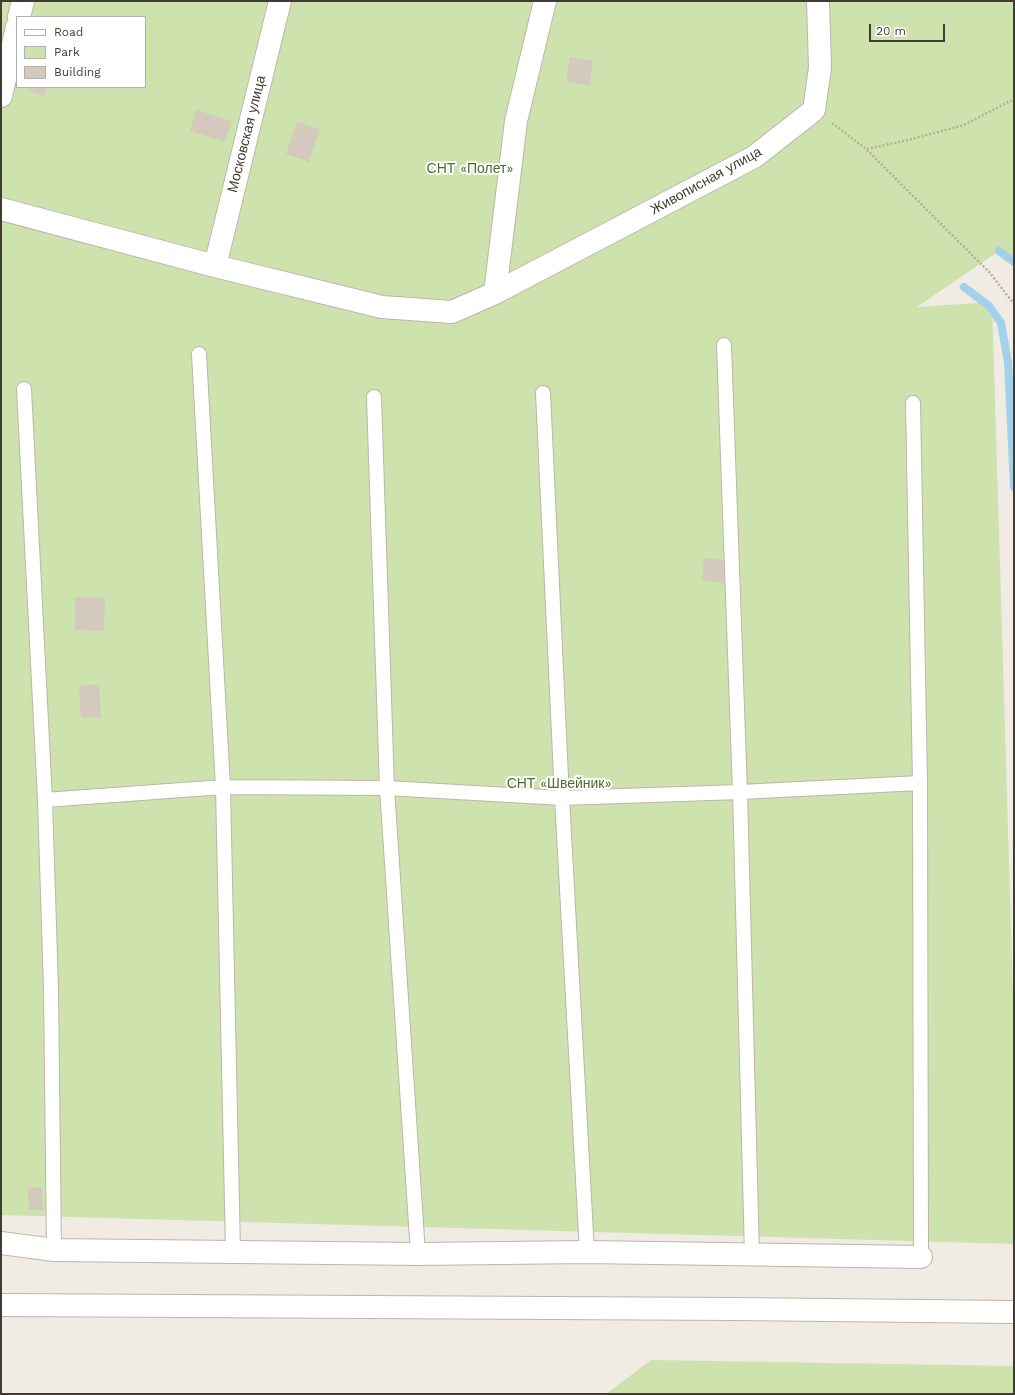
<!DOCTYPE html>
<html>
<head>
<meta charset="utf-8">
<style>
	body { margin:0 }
	#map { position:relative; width:1015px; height:1395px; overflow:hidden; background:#f0ebe3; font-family:"Work Sans",sans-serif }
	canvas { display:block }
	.frame { position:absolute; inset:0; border:2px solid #413b34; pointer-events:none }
	.legend { position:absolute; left:16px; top:16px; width:130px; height:72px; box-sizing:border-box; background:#fff; border:1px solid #b3b1ae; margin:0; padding:5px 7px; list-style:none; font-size:12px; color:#413b34 }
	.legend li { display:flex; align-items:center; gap:8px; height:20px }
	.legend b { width:20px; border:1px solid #b3b1ae }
	.scale { position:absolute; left:869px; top:24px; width:76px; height:18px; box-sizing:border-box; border:2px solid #413b34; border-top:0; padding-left:5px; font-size:12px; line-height:14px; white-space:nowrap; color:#413b34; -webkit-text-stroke:3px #fff; paint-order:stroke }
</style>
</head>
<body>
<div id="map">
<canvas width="1015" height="1395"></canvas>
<div class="frame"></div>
<ul class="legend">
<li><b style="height:5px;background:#fff"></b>Road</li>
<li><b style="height:11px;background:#cee2ae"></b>Park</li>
<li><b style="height:11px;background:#d4c9bd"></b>Building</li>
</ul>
<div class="scale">20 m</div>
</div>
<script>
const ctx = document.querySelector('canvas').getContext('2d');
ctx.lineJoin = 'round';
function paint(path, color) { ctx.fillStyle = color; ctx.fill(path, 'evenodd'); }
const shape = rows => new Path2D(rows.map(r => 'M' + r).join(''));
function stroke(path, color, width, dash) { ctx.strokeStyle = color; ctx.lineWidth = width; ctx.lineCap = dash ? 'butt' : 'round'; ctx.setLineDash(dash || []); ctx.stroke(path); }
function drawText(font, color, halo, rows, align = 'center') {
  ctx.font = font + ' "Work Sans",sans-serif'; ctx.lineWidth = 4; ctx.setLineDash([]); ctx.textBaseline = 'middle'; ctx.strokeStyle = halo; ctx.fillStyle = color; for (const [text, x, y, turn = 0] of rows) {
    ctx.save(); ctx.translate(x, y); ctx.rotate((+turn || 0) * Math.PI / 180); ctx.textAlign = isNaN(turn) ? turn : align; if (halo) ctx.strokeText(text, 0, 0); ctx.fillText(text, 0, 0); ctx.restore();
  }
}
const green = shape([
	[1,1,1014,1,1014,262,999,251,917,307,992,302,1014,1026,1014,1244,1,1215],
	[17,17,145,17,145,87,17,87],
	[651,1360,1014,1366,1014,1394,606,1394]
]);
const stream = shape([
	[999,251,1014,262],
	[964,287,989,306,1001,323,1008,362,1014,487]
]);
const building = shape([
	[570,57,593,61,589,86,566,81],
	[29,87,47,87,44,96,28,91],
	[196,110,232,121,225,142,190,131],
	[297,122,320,129,309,162,286,154],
	[704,558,726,560,724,583,702,581],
	[75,597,105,598,104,631,75,630],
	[99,684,101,717,81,718,79,686],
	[42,1187,43,1210,29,1210,28,1188]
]);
const path = shape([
	[832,123,866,149,990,273,1014,304],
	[867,149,908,140,964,125,1014,99]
]);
const lane = shape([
	[724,345,740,792,752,1255],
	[199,354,223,787,233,1252],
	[24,389,45,800,51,989,54,1250],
	[543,393,562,798,587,1252],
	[374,397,387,788,418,1254],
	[913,403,920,783,921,1257],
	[45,800,223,787,387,788,562,798,740,792,920,783]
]);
const street = shape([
	[19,17,23,1],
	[1,96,17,27],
	[1,209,215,266,382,307,452,312,495,293,754,157,814,110,820,68,818,1],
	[215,266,280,1],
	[495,293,516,121,545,1],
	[1,1243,54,1250,418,1254,587,1252,921,1257],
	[1,1305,735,1309,1014,1312]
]);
const streetNames = [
	["Московская улица",247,134,-76],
	["Живописная улица",706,181,-29]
];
const parkNames = [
	["СНТ «Полет»",470,169],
	["СНТ «Швейник»",559,784]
];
paint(green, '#cee2ae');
stroke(stream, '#a3d1e9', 8);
paint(building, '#d4c9bd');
stroke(lane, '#beb5aa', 16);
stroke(street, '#beb5aa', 24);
stroke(path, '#bbad99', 2.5, [2, 2]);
stroke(lane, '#fff', 14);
stroke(street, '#fff', 22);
drawText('14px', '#413b34', '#fff', streetNames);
drawText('14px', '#4a6e2d', '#fff', parkNames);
</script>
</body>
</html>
